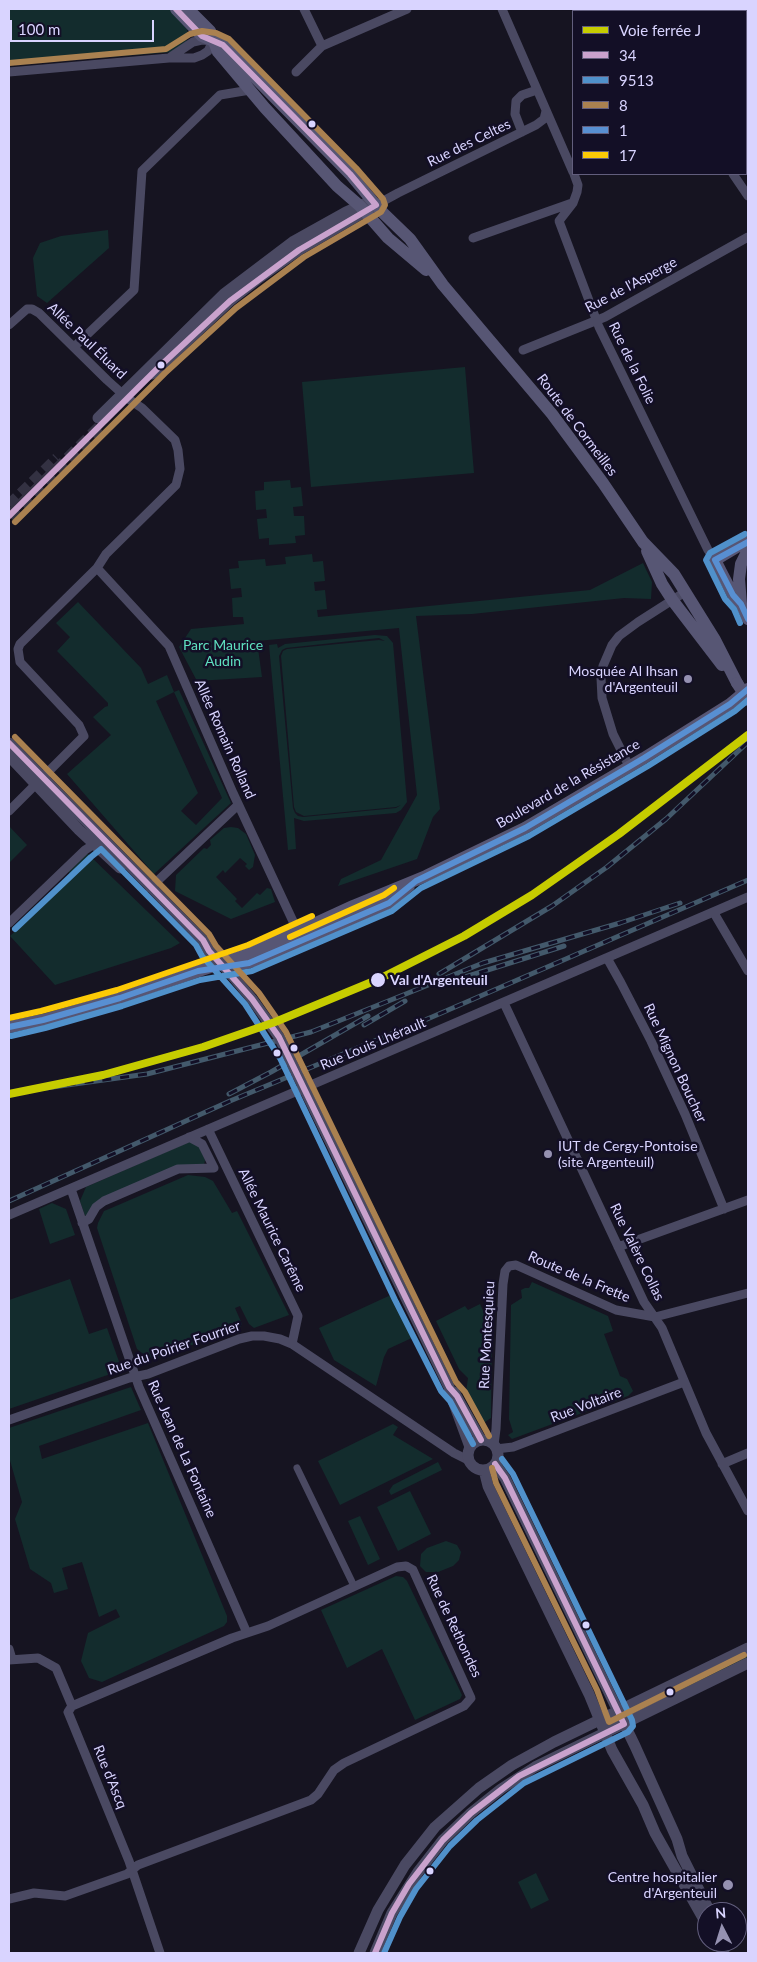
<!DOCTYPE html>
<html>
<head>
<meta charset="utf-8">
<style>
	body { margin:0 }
	#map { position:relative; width:757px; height:1962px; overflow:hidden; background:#161421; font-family:Lato,sans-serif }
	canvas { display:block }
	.frame { position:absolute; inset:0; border:10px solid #d9d4ff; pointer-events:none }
	.legend { position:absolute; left:572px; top:10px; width:175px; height:165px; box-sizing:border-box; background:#130f26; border:1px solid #625e7d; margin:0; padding:6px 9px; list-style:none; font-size:15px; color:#d9d4ff }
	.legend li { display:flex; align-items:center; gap:10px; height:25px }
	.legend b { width:25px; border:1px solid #625e7d }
	.north { position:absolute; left:697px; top:1902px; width:50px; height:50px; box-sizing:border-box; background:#130f26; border:1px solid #625e7d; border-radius:50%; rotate:355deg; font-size:14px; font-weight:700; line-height:20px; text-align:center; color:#d9d4ff }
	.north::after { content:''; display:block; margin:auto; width:18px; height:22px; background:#9591b1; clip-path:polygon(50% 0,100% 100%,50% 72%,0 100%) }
	.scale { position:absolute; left:10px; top:20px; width:144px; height:22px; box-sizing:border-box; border:2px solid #d9d4ff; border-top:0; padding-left:6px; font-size:15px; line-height:18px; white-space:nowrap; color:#d9d4ff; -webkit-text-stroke:4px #130f26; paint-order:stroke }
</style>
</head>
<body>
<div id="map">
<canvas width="757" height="1962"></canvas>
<div class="frame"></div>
<ul class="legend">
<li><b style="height:6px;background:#c6cc00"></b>Voie ferrée J</li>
<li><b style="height:6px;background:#c9a2cd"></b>34</li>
<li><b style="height:6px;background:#5091cb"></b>9513</li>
<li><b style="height:6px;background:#aa8150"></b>8</li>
<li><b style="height:6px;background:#588fd2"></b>1</li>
<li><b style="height:6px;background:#fcca06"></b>17</li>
</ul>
<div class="north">N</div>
<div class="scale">100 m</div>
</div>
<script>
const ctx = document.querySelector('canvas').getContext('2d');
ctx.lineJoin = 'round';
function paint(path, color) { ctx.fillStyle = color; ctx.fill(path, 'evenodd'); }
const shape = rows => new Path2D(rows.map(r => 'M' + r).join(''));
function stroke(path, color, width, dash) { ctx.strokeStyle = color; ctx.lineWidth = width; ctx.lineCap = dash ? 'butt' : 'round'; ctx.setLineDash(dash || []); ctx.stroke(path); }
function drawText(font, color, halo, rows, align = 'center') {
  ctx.font = font + ' Lato,sans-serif'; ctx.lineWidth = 5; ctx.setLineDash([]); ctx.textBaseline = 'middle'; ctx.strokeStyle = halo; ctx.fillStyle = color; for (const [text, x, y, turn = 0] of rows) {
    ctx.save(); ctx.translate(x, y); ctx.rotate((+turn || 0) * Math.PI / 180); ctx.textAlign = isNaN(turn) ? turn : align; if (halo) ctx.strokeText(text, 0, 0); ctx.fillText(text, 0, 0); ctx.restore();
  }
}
const green = shape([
	[9,9,170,9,187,28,188,37,186,42,173,52,9,65],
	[108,230,109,248,47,303,37,296,33,258,40,243,61,236],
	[465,367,474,473,311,487,302,382],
	[290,480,291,488,301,487,303,506,293,507,294,516,304,516,305,535,295,536,296,543,269,545,269,538,259,539,257,519,267,518,266,509,256,510,255,491,264,490,264,482],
	[312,554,313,562,323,561,325,581,314,582,315,591,325,590,327,609,317,610,318,617,590,590,643,563,652,582,651,599,624,598,472,614,416,616,440,809,433,817,417,859,338,886,341,879,381,860,417,795,399,628,257,641,262,677,197,681,179,647,191,629,244,624,243,617,233,617,232,598,242,597,241,588,231,589,229,569,239,568,238,561,265,559,266,566,286,564,285,557],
	[78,602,141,668,148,684,167,675,174,692,179,690,231,803,154,874,67,774,111,735,93,717,105,707,108,706,108,703,57,651,70,637,56,623],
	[174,692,222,798,196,825,181,811,198,793,156,701],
	[375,635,387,636,393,643,407,802,401,810,396,813,304,821,294,818,296,849,288,850,269,645,277,644,278,648,285,644],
	[379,638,385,641,379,640,287,649,283,651,281,656,294,807,296,812,304,816,396,807,401,805,396,808,303,817,298,816,295,813,293,808,279,656,282,650,286,648],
	[9,826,27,845,9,863],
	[231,827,238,828,246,834,255,855,253,867,249,870,245,866,247,864,240,858,225,873,223,870,216,877,237,899,235,901,242,908,257,893,260,895,267,888,271,889,275,902,231,919,175,891,176,875,204,848,207,849,211,845,210,840,224,828],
	[87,853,180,943,171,948,55,985,10,936,72,877,68,871],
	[191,1141,199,1146,205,1160,204,1165,181,1166,85,1216,80,1201,86,1187],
	[188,1175,205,1177,213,1181,232,1213,237,1211,289,1315,254,1328,249,1324,240,1306,235,1308,242,1324,240,1327,157,1358,152,1358,146,1356,137,1349,97,1228,98,1223,104,1211,109,1209],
	[52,1203,66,1209,75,1235,50,1244,39,1209],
	[70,1279,89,1334,107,1328,122,1370,9,1409,9,1300],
	[532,1282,608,1316,613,1331,604,1334,620,1376,627,1379,633,1391,628,1396,512,1439,508,1435,513,1432,509,1419,511,1305,522,1298,521,1290,525,1288,529,1288],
	[393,1294,414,1337,388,1349,384,1357,376,1386,334,1360,319,1328],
	[480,1304,485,1315,492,1323,491,1418,485,1422,481,1421,466,1392,468,1378,459,1369,436,1321,465,1306,468,1310],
	[131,1387,141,1410,39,1446,42,1459,148,1423,227,1616,227,1622,224,1626,102,1682,89,1678,81,1661,88,1633,120,1617,116,1609,99,1617,82,1562,62,1568,68,1589,54,1593,51,1583,30,1569,15,1519,22,1502,9,1457,10,1454,9,1428],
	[393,1424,398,1427,393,1435,433,1459,340,1505,318,1461],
	[438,1462,442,1470,391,1495,389,1491,393,1485],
	[410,1491,431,1534,398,1551,377,1507],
	[360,1516,380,1559,368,1565,348,1521],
	[446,1541,457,1545,461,1552,459,1560,453,1566,438,1572,426,1572,420,1566,421,1554,427,1548],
	[396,1576,403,1577,407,1581,462,1695,460,1699,415,1720,382,1649,347,1668,321,1610],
	[748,1651,748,1660,648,1709,644,1702],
	[536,1873,549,1900,531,1909,518,1882]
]);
const tertiaryTunnel = shape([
	[9,505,57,458],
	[9,516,103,423]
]);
const pedestrian = shape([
	[297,1468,354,1586]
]);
const minor = shape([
	[304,9,322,46],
	[502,9,573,172],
	[635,9,636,11],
	[9,72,169,58,194,58,202,55,208,51,213,41,202,40,193,42,169,58],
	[296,72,322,46,407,9],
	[522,132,515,114,516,101,522,95,537,90],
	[574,174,578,185,577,192,573,203,559,221,599,327,708,550,715,560],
	[733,174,748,196],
	[376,205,398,193,536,125,544,119,546,111],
	[473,238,572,203],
	[9,325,27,309,32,309,39,313,107,380,127,398,142,408,175,440,178,450,180,469,176,485,106,554,97,568,20,644,18,649,20,662,79,725,84,736,9,811],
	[74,347,134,290,142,171,220,95,250,90],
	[523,350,605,317,748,237],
	[97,568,169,646,233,793,298,932],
	[629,766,613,734,602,698,601,678,603,666,612,645,619,636,638,622,685,592],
	[150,888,238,805],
	[714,913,748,971],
	[9,923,85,850,99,841],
	[607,958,621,983,651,1041,685,1114,724,1209],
	[504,1003,644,1302,662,1328,706,1433,748,1511],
	[208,1129,298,1316,292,1344],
	[71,1189,139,1387,247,1633],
	[9,1215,748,897],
	[82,1223,89,1219,96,1207,104,1201,178,1169,214,1168,202,1144,189,1137],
	[618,1247,748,1200],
	[9,1420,129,1378,148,1374,239,1339,252,1336,264,1336,280,1339,292,1344,454,1453,468,1460],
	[494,1445,496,1429,503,1284,505,1271,509,1266,516,1265,616,1310,655,1317,748,1293],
	[496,1449,513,1447,684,1382],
	[722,1464,748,1453],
	[9,1649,12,1659],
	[9,1660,38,1658,56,1668,72,1706,68,1712,129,1861,160,1953],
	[9,1899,34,1893,65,1896,127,1874,138,1865,311,1800,318,1794,334,1770,344,1763,464,1706,471,1698,413,1570,406,1566,397,1567,268,1626,232,1638,72,1706]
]);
const tertiary = shape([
	[152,374,230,301,259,278,299,250,371,208],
	[98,418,224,294,294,241,346,212,366,203],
	[9,743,203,940,209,951],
	[9,756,79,830,120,868],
	[327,1135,449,1387,452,1398,470,1447],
	[454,1392,481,1440],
	'468 1455a15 15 0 1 1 30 0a15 15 0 1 1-30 0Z',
	[495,1464,505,1478,635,1746,677,1839,682,1856,710,1912],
	[484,1470,488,1486,589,1694,612,1750,643,1805,655,1833,707,1925],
	[717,1942,724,1953],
	[359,1953,378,1910,405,1865,435,1827,479,1788,512,1765,554,1742,748,1648],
	[375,1953,392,1913,418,1872,443,1840,471,1813,501,1789,535,1767,748,1663]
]);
const secondary = shape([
	[176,9,202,36,223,45,350,174,380,210,410,239,443,285,552,414,603,483,643,542,674,574,715,640,737,683],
	[188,9,210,31,218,52,265,108,337,186,360,206,388,238,426,270],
	[748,542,740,545,715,560,733,595,741,604,748,619],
	[647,551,662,584,673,601,722,665],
	[741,604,739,579,741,564,748,550],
	[230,966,255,961,389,903,409,886],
	[9,1027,43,1020,120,998,251,953,353,906,426,876,525,828,644,758,730,704,748,689]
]);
const rail = shape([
	[439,974,552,906,607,867,666,819,748,742],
	[462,978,564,946],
	[364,1025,405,1001],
	[31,1090,147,1074,311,1032,483,963,620,923,680,903],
	[229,1094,271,1072,368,1016],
	[9,1201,230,1101,432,1017,748,880]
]);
const tertiaryBridge = shape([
	[209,951,230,973,252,999,279,1037,327,1135]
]);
const secondaryBridge = shape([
	[737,683,748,700]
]);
const bus1 = shape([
	[176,9,202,36,223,45,350,174,376,205],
	[9,516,159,367,230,301,299,250,376,205],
	[9,743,203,940,209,951,252,999,279,1037,449,1387,457,1396,481,1440],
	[495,1464,505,1478,624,1724],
	[375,1953,392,1913,409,1884,443,1840,471,1813,519,1776,624,1724]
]);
const bus2 = shape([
	[740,623,734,609,725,599,706,560,710,553,745,534],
	[15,929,91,857,101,849,196,945,202,956,245,1004,280,1058,395,1300,441,1391,450,1401,473,1444],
	[11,1036,45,1028,122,1006,200,980,252,971,392,911,421,888,529,836,648,766,735,711,748,700],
	[384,1953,400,1917,416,1889,450,1846,477,1820,524,1783,628,1732,633,1726,632,1720,513,1474,502,1459]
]);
const bus3 = shape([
	[9,63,166,49,190,34,202,31,216,33,229,39,356,168,383,199,385,205,381,212,304,257,236,308,165,373,15,522],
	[15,737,209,934,216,946,259,993,286,1032,456,1382,465,1392,489,1436],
	[492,1468,496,1483,597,1690,609,1722,744,1655]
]);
const bus4 = shape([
	[748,542,715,560,733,595,741,604,748,619],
	[9,1027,43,1020,120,998,198,971,249,963,389,903,416,881,525,828,644,758,730,704,748,689]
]);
const bus5 = shape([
	[290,937,384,895,394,888],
	[9,1018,41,1011,117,990,248,945,312,916]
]);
const rail1 = shape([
	[9,1094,103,1075,203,1047,275,1022,379,979,464,936,532,895,619,834,748,735]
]);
const markers = [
	[312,124,4.5,"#d9d4ff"],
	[161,365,4.5,"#d9d4ff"],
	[688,679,5,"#9591b1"],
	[378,980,8,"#d9d4ff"],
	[294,1048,4.5,"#d9d4ff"],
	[277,1053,4.5,"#d9d4ff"],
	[548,1154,5,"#9591b1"],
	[586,1625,4.5,"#d9d4ff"],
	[670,1692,4.5,"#d9d4ff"],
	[430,1871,4.5,"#d9d4ff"],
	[728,1885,6,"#9591b1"]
];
const streetNames = [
	["Rue des Celtes",469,143,-26],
	["Rue de l'Asperge",631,285,-28],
	["Allée Paul Éluard",87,341,44],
	["Rue de la Folie",632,363,64],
	["Route de Cormeilles",577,425,53],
	["Allée Romain Rolland",225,739,66],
	["Boulevard de la Résistance",568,784,-30],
	["Rue Louis Lhérault",373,1044,-23],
	["Rue Mignon Boucher",675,1063,65],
	["Allée Maurice Carême",272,1230,64],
	["Rue Valère Collas",637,1252,64],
	["Route de la Frette",579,1277,23],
	["Rue Montesquieu",487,1335,-87],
	["Rue du Poirier Fourrier",174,1348,-19],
	["Rue Voltaire",586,1405,-21],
	["Rue Jean de La Fontaine",182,1449,66],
	["Rue de Rethondes",454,1626,65],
	["Rue d'Ascq",110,1777,68]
];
const parkNames = [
	["Parc Maurice",223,645],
	["Audin",223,661]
];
const poiNames = [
	["Mosquée Al Ihsan",678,671],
	["d'Argenteuil",678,687],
	["IUT de Cergy-Pontoise",558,1146,"left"],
	["(site Argenteuil)",558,1162,"left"],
	["Centre hospitalier",717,1877],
	["d'Argenteuil",717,1893]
];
const stopNames = [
	["Val d'Argenteuil",390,980]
];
paint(green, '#132c2d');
stroke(tertiaryTunnel, '#333142', 11, [11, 5.5]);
stroke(pedestrian, '#4a4962', 7);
stroke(minor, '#4a4962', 9);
stroke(tertiary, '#4a4962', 11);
stroke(secondary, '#575674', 12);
stroke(rail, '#43596b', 5);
stroke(rail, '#130f26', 3, [9]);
stroke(tertiaryBridge, '#4a4962', 11);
stroke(secondaryBridge, '#575674', 12);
stroke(bus1, '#c9a2cd', 6);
stroke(bus2, '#5091cb', 6);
stroke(bus3, '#aa8150', 6);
stroke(bus4, '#588fd2', 6);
stroke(bus5, '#fcca06', 6);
stroke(rail1, '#c6cc00', 8);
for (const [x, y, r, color] of markers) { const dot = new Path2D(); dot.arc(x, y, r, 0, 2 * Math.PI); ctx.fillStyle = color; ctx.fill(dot); stroke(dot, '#130f26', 2); }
drawText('14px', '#d9d4ff', '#130f26', streetNames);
drawText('14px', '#5fe0c0', '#130f26', parkNames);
drawText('14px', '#d9d4ff', '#130f26', poiNames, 'right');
drawText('bold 14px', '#d9d4ff', '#130f26', stopNames, 'left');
</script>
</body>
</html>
